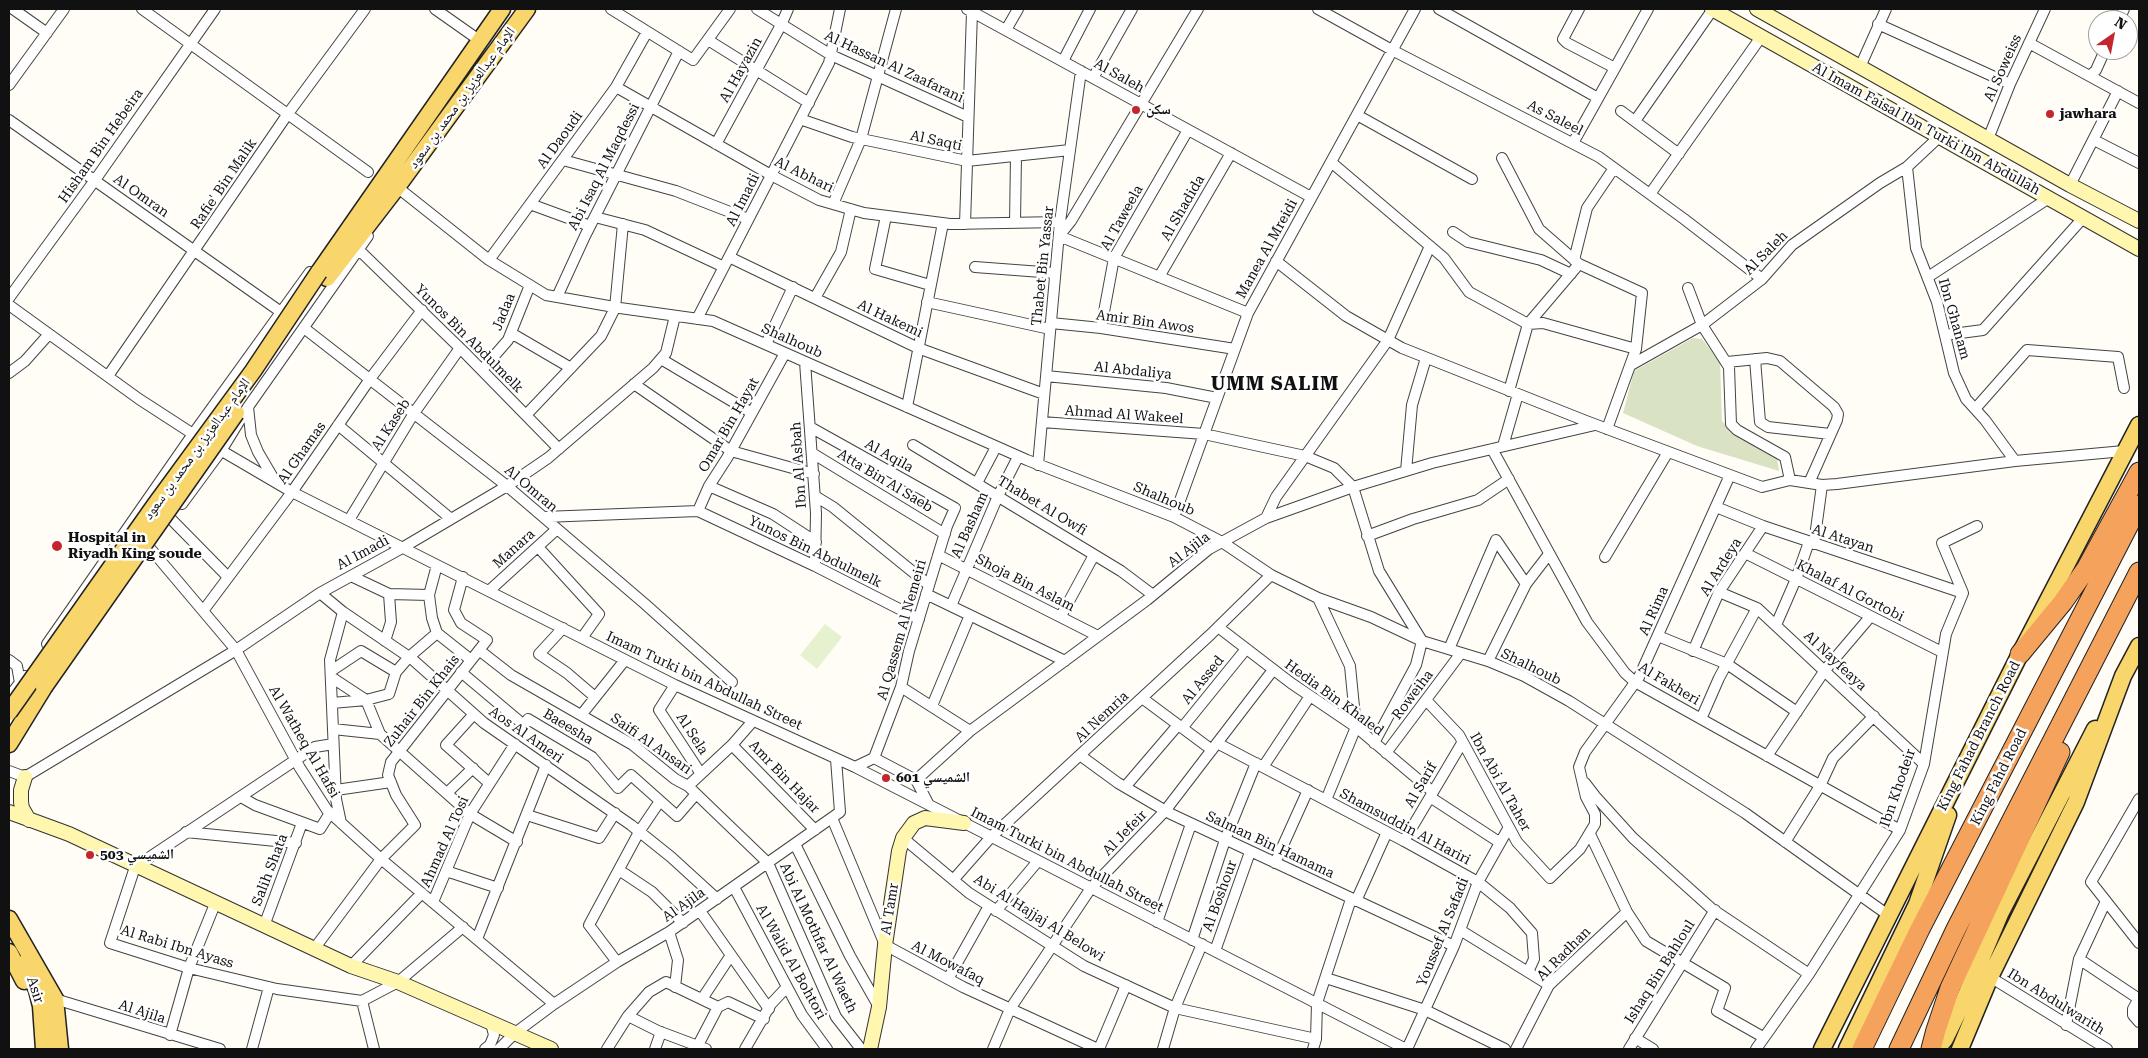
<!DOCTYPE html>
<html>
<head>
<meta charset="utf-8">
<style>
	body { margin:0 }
	#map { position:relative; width:2148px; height:1058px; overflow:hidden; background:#fffdf5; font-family:"Roboto Serif",serif }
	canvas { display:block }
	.frame { position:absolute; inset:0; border:10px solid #111; pointer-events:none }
	.north { position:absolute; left:2088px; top:10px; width:50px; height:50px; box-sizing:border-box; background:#fff; border:1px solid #a0a0a0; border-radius:50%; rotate:33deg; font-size:14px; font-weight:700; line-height:20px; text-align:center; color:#111 }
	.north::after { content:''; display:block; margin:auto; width:18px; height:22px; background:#c4262e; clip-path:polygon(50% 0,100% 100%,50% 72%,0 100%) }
</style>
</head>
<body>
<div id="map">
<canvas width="2148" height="1058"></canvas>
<div class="frame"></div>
<div class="north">N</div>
</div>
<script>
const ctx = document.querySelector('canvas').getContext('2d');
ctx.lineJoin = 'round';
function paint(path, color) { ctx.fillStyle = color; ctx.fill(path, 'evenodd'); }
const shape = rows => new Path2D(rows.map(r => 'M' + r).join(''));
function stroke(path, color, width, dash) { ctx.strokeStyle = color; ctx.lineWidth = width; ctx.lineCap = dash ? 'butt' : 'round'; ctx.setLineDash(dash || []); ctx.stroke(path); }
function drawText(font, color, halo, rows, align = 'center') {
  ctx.font = font + ' "Roboto Serif","Noto Naskh Arabic",serif'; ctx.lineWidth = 5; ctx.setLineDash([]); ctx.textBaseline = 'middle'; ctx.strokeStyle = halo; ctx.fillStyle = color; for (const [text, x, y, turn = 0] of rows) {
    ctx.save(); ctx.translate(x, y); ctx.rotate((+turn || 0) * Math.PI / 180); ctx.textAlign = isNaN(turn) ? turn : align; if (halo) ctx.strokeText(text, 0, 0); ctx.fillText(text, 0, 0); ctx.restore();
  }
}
const cemetery = shape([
	[1693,338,1702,339,1720,362,1722,421,1733,433,1777,458,1779,471,1697,446,1623,413,1634,371]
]);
const pitch = shape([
	[825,624,842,637,817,669,800,655]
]);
const street = shape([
	[13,9,47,33],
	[142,9,368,172],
	[435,9,479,40],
	[611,9,693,60,730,9],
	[757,9,831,55,968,117],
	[967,9,1311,197],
	[1198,9,1071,221,1059,236,1248,313],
	[1318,9,1392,50,1599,157,1684,219,1762,279],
	[1439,9,1598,98],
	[1579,9,1563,39,1567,43,1615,68],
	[2119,20,2124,9],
	[1878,24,2010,84],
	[1006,30,1018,9],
	[708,40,809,103],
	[2029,43,2139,103],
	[1063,61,1090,9],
	[1860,67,1886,9],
	[2090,76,2096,70,2105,50],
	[1093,78,1132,9],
	[9,85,64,9],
	[616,87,771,175,819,200,864,213,950,224,1060,222],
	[1621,111,1679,154],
	[1357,115,1472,179],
	[800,119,852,137,967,161,1070,150],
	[9,120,281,312],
	[1635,121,1713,9],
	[1988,139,2010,84,2045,9],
	[2094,140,2139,163],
	[1573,143,1648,9],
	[716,144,781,25,788,9],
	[1502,158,1539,229,1579,264,1642,293,1636,349,1607,429],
	[563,160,676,191,748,219],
	[1331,162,1444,258,1469,292,1528,324,1543,323,1636,349],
	[1907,167,1916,248,1937,302,1954,373,1966,399,1985,420,2015,461],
	[2070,185,2118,91],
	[394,192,397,187,489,260,546,295,620,308,713,321,1027,460,1174,517,1222,542,1271,575,1318,598,1371,617,1422,641,1488,661,1524,676,1569,701,1745,813,1888,915],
	[1650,194,1761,37],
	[530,204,590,226],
	[833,204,861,139,896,9],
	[886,216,875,269,930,285],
	[595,217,645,230,724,267],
	[1015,223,1016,156],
	[965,224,972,12],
	[1453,232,1468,242,1541,260,1571,274],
	[359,250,464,352,559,449],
	[729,257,918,348,1044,394],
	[489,260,616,87,647,32],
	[1574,260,1587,208,1614,168],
	[1276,261,1346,316,1402,348,1586,421,1762,487,1790,480,1822,485,1837,484,2015,461,2124,451],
	[975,267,1055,273],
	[1159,277,1231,153],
	[1928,277,2049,198],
	[1688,288,1702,325,1729,367,1731,424,1737,430,1785,457,1790,480],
	[557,297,585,236,679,51],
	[9,298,95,180,215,9],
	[815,298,841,252,851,209],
	[927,302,1050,329],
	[9,305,139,399,193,434,292,492,675,685,855,767,1406,1049],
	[697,319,829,63,840,9],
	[1051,323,1101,328,1235,349],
	[304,328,507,486,645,604,732,682],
	[1101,328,1114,258,1188,130],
	[511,333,571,368],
	[1945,335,1983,330,2083,218],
	[766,344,793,287],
	[661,359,752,413],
	[1755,359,1760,422,1768,427,1830,434],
	[805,362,816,513,815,566],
	[1727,362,1767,358,1780,361,1834,407,1838,414,1837,420,1809,483],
	[1631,365,1702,325,1762,279,1792,245,1880,183,1907,167,1939,137],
	[482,370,508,340,530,285],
	[9,373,25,361,49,334],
	[108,376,287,115,365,9],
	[1046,376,1166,388,1217,398],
	[634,384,731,451,814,474],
	[1509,391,1528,324,1579,264],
	[248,407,251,435,258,452,275,481],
	[907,407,943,223],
	[1975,409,2027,350,2118,357,2124,388],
	[526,415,601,336,615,308,623,224],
	[1042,422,1204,434,1305,456,1334,468,1353,487,1379,571,1422,641,1416,665,1374,743],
	[338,425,450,518],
	[810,427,955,508,947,526,909,651,901,687,874,758],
	[913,445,1121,571,1153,595],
	[1503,446,1518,394],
	[1492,449,1587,622,1625,673,1635,682,1900,830],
	[812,453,945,534],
	[1038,465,1060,222,1081,71],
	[1406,471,1412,405,1426,358],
	[977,483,996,447],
	[709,486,773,514,816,542],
	[815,496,833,507,929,585],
	[182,504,221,451,248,407,368,236],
	[1716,507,1763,526,1963,593],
	[698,511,709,486,727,458,785,353],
	[544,517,698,511,815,566,919,619],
	[1174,517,1248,313,1415,9],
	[1266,518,1276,497,1388,340,1430,246],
	[171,519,228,577],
	[349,520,414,413,460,348],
	[1367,536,1413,519,1478,500,1509,479],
	[1814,544,1822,485],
	[149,547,236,650,300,768,327,810,381,859,554,1004],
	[538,547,599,614,582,638],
	[1745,553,1942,652],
	[938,555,1098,636],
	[1605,557,1668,452],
	[351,576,389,594,429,595],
	[490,590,557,529],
	[1719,592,1757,608,1924,764],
	[320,593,343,612,412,659,484,723,631,825,671,857,717,899],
	[926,594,1065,661],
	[1318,598,1350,666,1356,727,1326,800],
	[951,606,998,496,1018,457],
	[203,611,292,492,370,379,422,310],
	[1061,616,1094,555],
	[1776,625,1796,579,1809,542],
	[1218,627,1291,683,1356,727,1433,792],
	[563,628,539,654,567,673,595,697],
	[437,633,471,660],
	[1658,636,1727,664,1797,712],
	[385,641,391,622,389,594],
	[47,644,193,434,310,272],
	[1449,649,1496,540,1526,584],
	[479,650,511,675,633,745,675,779,688,786,768,863,836,1017,861,1049],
	[1693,651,1719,592,1763,526],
	[9,660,17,666,20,683],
	[1488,661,1526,584,1549,554],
	[331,671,361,651,396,672],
	[461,672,524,725,528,719,592,757,618,788,631,775,677,816,696,794],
	[331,677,366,700,380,734],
	[675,685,659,710,701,774],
	[901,687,970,731],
	[9,697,25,676],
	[1142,698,1212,750],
	[1426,700,1459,735,1517,842,1550,878,1580,849,1595,824,1595,814,1586,797,1579,767,1585,752,1639,677,1730,475],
	[332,703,366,700,389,694,396,672,409,657,437,633,432,618,429,595,437,565],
	[932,706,970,615],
	[474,714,446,745,489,783],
	[582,714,625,660],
	[1701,719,1719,678,1757,608],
	[1182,728,1246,649],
	[333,729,380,734,470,814,517,842],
	[1217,743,1404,841,1478,882,1510,908,1532,933,1534,959,1528,972],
	[333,744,315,747,135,867,110,943,189,968,277,989,362,1001,398,982,463,927],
	[732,745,815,830],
	[1386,753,1461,653],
	[1081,756,1118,783,1171,814,1454,946],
	[1767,756,1825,670,1870,617],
	[855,767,874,758,916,780,970,731,1147,600,1209,549,1266,518,1353,487,1432,463,1595,425],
	[1263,767,1310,696],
	[9,771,25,777,236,650,320,593,402,548,507,486,548,458,653,368,666,353,675,316],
	[916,780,929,805],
	[1585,783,1595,796,1633,838,1712,909,1809,974],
	[688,786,732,745,753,721],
	[1125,787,1178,725],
	[336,790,391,782],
	[447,793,473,768],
	[241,797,255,805,320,829,330,813],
	[1430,797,1499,842],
	[2139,799,2091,882,2139,943],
	[527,815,599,838,615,813],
	[832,818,885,945,963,987,1098,1049],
	[341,823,336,799,330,660,343,612],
	[186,832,296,843],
	[1590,834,1627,912,1646,941,1725,988,1717,1011,1763,1037],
	[903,838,969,893,1084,966,1175,1008,1316,1039],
	[1404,841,1462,743],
	[1785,842,1820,786,1833,758,1874,716],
	[795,844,850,956,879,1007],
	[1275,863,1308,790],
	[619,870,652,892,683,923],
	[446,871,498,888],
	[954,879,991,837,1210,635,1271,575],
	[734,887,802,1015,827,1049],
	[1356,901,1387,832],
	[433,902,470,814,515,744],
	[700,911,769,1009],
	[996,911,1038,861],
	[1157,922,1191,824],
	[264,926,302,823],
	[1460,930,1549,985],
	[669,932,678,960,675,987],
	[477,939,546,765],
	[1192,940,1225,840,1256,763],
	[314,949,381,859,415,825,396,795,388,775,391,762,487,640,461,623,454,610,463,577],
	[1215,951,1250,852],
	[2079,959,2139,999],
	[617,962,589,925,639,832,660,801],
	[351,966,422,893],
	[1990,977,2107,1049],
	[1326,978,1425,1010,1505,1049],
	[948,979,989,906],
	[2139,998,2133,1009,2133,1015,2139,1022],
	[55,999,220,1049],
	[702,999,731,955],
	[362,1001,374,1049],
	[628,1016,658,1031,706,1049],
	[2066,1025,2079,959,2106,901],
	[170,1035,189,968,215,904],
	[1635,1038,1653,1049],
	[252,1049,269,987],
	[485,1049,490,1045,494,1035,491,1023],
	[499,1049,515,1033,554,1004,617,962,669,932,840,812,836,759],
	[607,1049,628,1016,649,992,666,982,718,1007,728,1002,764,1019],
	[655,1049,661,1032],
	[696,1049,718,1007],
	[745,1049,771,1004,787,987],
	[993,1049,1010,1009,1091,888,1165,811,1273,670],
	[1099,1049,1126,985],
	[1163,1049,1175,1008,1202,944],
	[1313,1049,1316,1039,1317,1003,1351,899],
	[1407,1049,1454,946,1478,882,1509,827],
	[1516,1049,1549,985,1627,912],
	[1629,1049,1715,910],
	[1756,1049,1809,974,1900,830,1924,764,1946,634,1963,593,1942,543,1977,526]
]);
const secondary = shape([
	[1712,9,2139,249],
	[1757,9,2070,185,2139,221],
	[25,777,21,790,21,802,22,808,29,820],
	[9,812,69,834,351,966,398,982,551,1049],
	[870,1049,879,1007,885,945,899,851,903,838,914,823,925,818,964,823]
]);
const primary = shape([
	[319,272,502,9],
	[327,278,397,187,527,9],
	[9,744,44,687],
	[9,919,55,999,60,1049],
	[9,952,24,981],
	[25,963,37,990,41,1006,44,1049],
	[1822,1049,2020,654,2139,425],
	[1847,1049,1917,904,1948,815],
	[1937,1049,1945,1039,1963,1002,2001,912,2095,729],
	[1960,1049,1990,977,2076,802,2123,676,2139,646]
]);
const highway = shape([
	[2020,654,2063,602,2086,569,2139,472],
	[1862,1049,1920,929,2139,505],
	[1899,1049,1956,929,2139,572],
	[1931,1049,1936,1030,1950,988,2060,752]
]);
const primaryBridge = shape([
	[44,687,236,413],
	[9,712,155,505,253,371,319,272]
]);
const markers = [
	[1136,110,5,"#c4262e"],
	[2050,114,5,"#c4262e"],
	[57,546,6,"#c4262e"],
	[886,778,5,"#c4262e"],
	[90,855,5,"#c4262e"]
];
const streetNames = [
	["Al Hassan Al Zaafarani",894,67,25],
	["Al Soweiss",2003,68,-66],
	["Al Hayazin",741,70,-61],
	["Al Saleh",1119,76,29],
	["الإمام عبدالعزيز بن محمد بن سعود",462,98,-54],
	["As Saleel",1555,118,27],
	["Al Imam Faisal Ibn Turki Ibn Abdullah",1926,129,29],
	["Al Daoudi",560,140,-54],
	["Al Saqti",936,141,12],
	["Hisham Bin Hebeira",101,146,-55],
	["Abi Isaq Al Maqdessi",604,167,-63],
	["Al Abhari",804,175,26],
	["Rafie' Bin Malik",224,184,-56],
	["Al Omran",141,196,35],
	["Al Imadi",743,200,-63],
	["Al Shadida",1183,208,-60],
	["Al Taweela",1122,218,-61],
	["Manea Al Mreidi",1267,249,-61],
	["Al Saleh",1766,253,-45],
	["Thabet Bin Yassar",1043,266,-84],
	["Jadaa",504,312,-68],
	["Al Hakemi",890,319,25],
	["Ibn Ghanam",1954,319,74],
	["Amir Bin Awos",1145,322,8],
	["Yunos Bin Abdulmelk",469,339,45],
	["Shalhoub",792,341,24],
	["Al Abdaliya",1133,371,6],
	["Ahmad Al Wakeel",1124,415,4],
	["Al Kaseb",391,425,-57],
	["Omar Bin Hayat",729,425,-60],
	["الإمام عبدالعزيز بن محمد بن سعود",197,449,-54],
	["Al Ghamas",302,453,-55],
	["Al Aqila",889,456,29],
	["Ibn Al Asbah",799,465,-94],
	["Atta Bin Al Saeb",885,481,31],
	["Al Omran",531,489,40],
	["Shalhoub",1164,499,23],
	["Thabet Al Owfi",1042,506,31],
	["Al Basham",970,525,-66],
	["Al Atayan",1843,539,18],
	["Manara",514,549,-42],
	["Al Ajila",1189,550,-37],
	["Yunos Bin Abdulmelk",815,552,26],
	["Al Imadi",363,553,-28],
	["Al Ardeya",1721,567,-58],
	["Shoja Bin Aslam",1025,583,27],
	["Khalaf Al Gortobi",1850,591,27],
	["Al Rima",1654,611,-66],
	["Al Qassem Al Nemeiri",902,630,-74],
	["Al Nayfeaya",1835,661,43],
	["Shalhoub",1531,667,26],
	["Al Assed",1203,680,-51],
	["Imam Turki bin Abdullah Street",704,681,25],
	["Al Fakheri",1669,684,31],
	["Roweiha",1413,695,-53],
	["Hedia Bin Khaled",1334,698,36],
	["Zuhair Bin Khais",422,701,-52],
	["Al Nemria",1102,717,-43],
	["Baeesha",568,727,31],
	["Al Sela",692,734,57],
	["Aos Al Ameri",526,735,35],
	["King Fahad Branch Road",1979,736,-63],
	["Al Watheq Al Hafsi",304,742,60],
	["Saifi Al Ansari",651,744,35],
	["Amr Bin Hajar",784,777,46],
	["King Fahd Road",1999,777,-63],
	["Ibn Abi Al Taher",1500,782,61],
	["Al Sarif",1421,785,-60],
	["Ibn Khodeir",1898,788,-71],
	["Shamsuddin Al Hariri",1405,827,28],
	["Al Jefeir",1125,833,-46],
	["Ahmad Al Tosi",445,842,-66],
	["Salman Bin Hamama",1270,845,25],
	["Imam Turki bin Abdullah Street",1067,860,27],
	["Salih Shata",270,870,-69],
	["Al Boshour",1220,896,-70],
	["Al Ajila",684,905,-35],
	["Al Tamr",890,909,-81],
	["Abi Al Hajjaj Al Belowi",1039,918,32],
	["Youssef Al Safadi",1443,932,-68],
	["Abi Al Mothfar Al Waeth",818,938,65],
	["Al Rabi Ibn Ayass",177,947,17],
	["Al Radhan",1564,954,-45],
	["Al Walid Al Bohtori",791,962,61],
	["Al Mowafaq",948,963,27],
	["Ishaq Bin Bahloul",1660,972,-58],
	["Asir",35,990,72],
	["Ibn Abdulwarith",2056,1002,32],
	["Al Ajila",142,1012,18]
];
const poiNames = [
	["سكن",1146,110],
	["jawhara",2060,114],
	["Hospital in",68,538],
	["Riyadh King soude",68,554],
	["الشميسي 601",896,778],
	["الشميسي 503",100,855]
];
const districtNames = [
	["UMM SALIM",1275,384]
];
paint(cemetery, '#d9e3c4');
paint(pitch, '#e6f2cf');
stroke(street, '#444', 12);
stroke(secondary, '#333', 16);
stroke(primary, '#222', 19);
stroke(highway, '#222', 21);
stroke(street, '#fff', 10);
stroke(secondary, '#fff6b0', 14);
stroke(primary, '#f9d66b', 16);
stroke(highway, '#f5a25d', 19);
stroke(primaryBridge, '#222', 19, []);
stroke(primaryBridge, '#f9d66b', 16);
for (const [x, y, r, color] of markers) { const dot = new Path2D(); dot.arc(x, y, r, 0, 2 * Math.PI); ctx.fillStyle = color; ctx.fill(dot); stroke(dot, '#fff', 2); }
drawText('14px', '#111', '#fff', streetNames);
drawText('bold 14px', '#111', '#fff', poiNames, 'left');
ctx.letterSpacing = '1px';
drawText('bold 19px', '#111', '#fff', districtNames);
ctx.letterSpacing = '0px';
</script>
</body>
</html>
